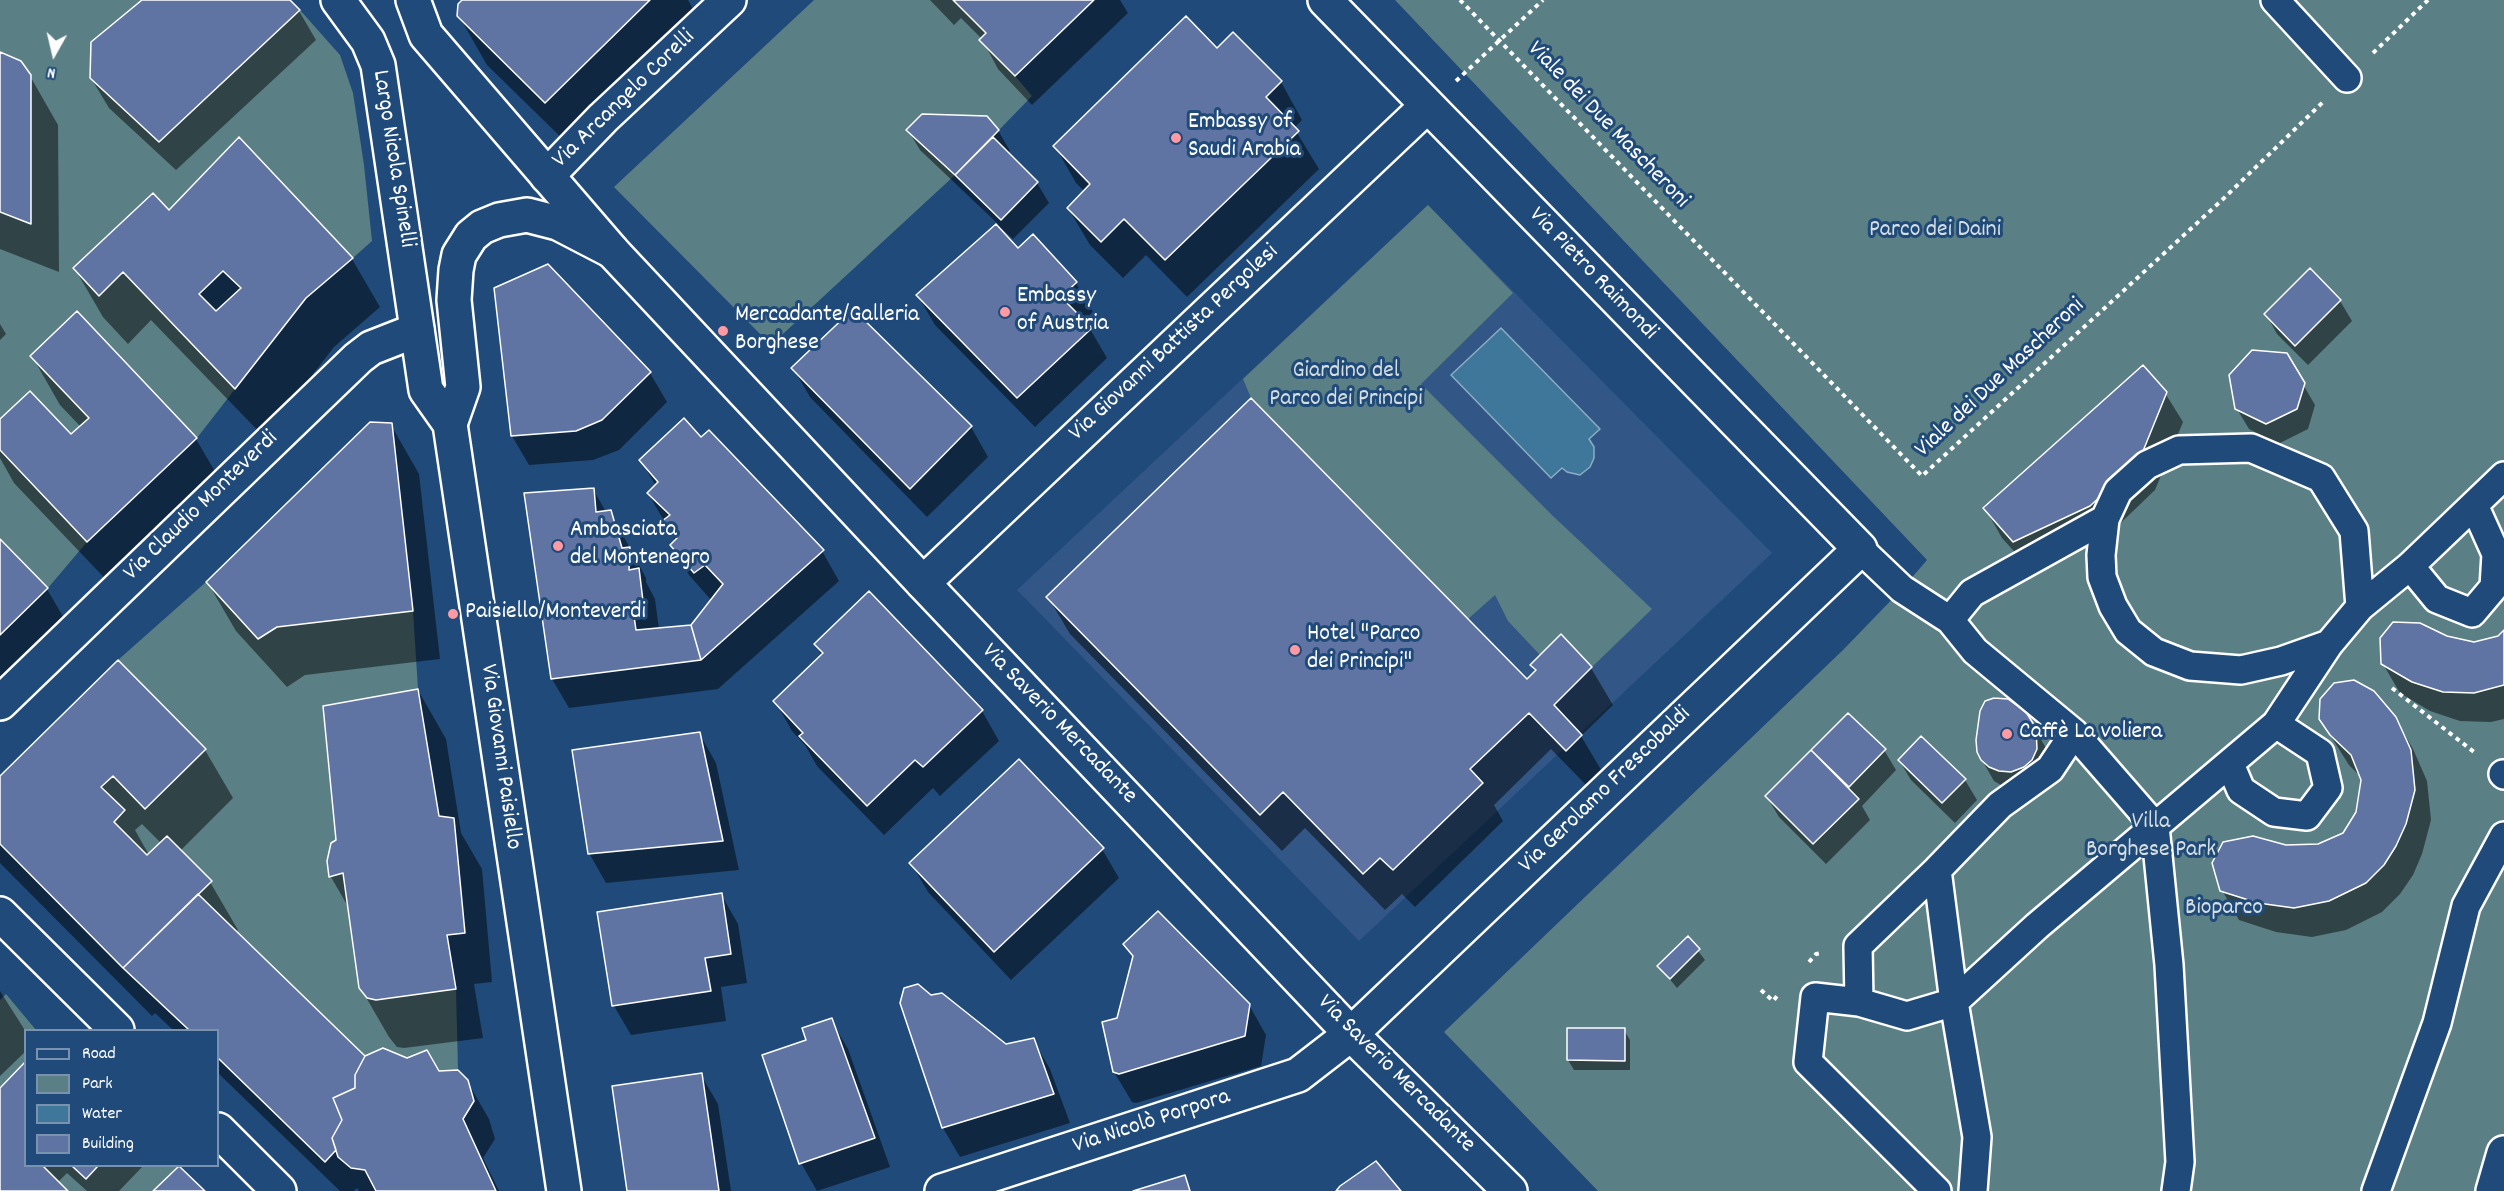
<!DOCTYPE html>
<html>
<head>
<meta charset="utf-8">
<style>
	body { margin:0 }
	#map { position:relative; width:2504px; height:1191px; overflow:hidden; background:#1f4a7a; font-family:Dekko,sans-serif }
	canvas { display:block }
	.legend { position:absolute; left:24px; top:1029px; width:195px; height:138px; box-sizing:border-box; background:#1f4a7a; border:2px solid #7992af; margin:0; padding:8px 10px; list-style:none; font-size:18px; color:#fff }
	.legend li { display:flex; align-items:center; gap:12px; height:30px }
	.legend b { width:30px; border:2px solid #7992af }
	.north { position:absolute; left:24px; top:24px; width:60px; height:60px; -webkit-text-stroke:4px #1f4a7a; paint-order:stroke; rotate:188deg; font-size:16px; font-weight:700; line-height:24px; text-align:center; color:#fff }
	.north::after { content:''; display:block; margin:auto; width:21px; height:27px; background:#fff; clip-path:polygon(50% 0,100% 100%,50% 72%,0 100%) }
</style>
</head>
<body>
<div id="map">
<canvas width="2504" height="1191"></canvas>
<ul class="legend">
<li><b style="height:8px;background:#1f4a7a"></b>Road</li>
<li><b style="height:16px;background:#5a7f84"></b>Park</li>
<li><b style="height:16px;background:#3f779b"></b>Water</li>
<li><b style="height:16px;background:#6074a4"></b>Building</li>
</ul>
<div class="north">N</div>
</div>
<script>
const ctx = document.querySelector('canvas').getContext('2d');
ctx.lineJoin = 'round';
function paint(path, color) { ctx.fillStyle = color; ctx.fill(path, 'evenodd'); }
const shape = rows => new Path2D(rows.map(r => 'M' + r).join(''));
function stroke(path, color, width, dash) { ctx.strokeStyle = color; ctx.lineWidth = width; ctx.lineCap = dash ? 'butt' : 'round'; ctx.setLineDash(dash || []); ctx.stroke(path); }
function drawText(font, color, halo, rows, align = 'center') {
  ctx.font = font + ' Dekko,sans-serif'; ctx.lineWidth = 6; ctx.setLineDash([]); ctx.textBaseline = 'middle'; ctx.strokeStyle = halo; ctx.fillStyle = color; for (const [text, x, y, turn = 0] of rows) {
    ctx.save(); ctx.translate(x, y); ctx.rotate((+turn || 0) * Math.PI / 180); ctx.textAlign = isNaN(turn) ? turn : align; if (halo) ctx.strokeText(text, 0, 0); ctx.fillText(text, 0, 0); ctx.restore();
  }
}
const built = shape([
	[1428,205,1772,553,1359,941,1017,590]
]);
const green = shape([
	[0,0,142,0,92,42,90,78,159,142,300,10,340,55,353,93,364,165,372,241,353,258,238,137,169,210,152,193,73,268,99,296,123,272,235,389,197,438,77,311,30,356,89,418,71,434,30,391,0,419,0,212,31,224,31,75,21,61,0,52],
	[814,0,1094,0,1015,76,1032,96,999,130,987,116,922,114,907,129,955,175,771,345,614,187],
	[1395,0,2504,0,2504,1191,1598,1191,1444,1032,1843,650,1902,589,1927,560],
	[1428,205,1513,293,1421,384,1554,517,1652,609,1592,667,1561,635,1540,655,1508,621,1495,595,1468,619,1251,398,1243,379],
	[0,450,87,542,48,588,0,539],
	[206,582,258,639,277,627,413,611,418,689,323,706,359,988,367,998,456,989,458,1070,439,1071,407,1058,365,1056,198,894,211,881,167,836,147,855,114,822,125,810,102,787,113,776,145,809,206,749,118,660],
	[6,994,36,1030,26,1030,25,1061,0,1088,0,1000],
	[43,1166,72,1166,86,1179,98,1166,178,1166,153,1191,68,1191]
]);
const water = shape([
	[1501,328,1600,429,1589,439,1594,447,1594,458,1590,467,1580,475,1567,472,1562,468,1551,478,1451,375,1501,328]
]);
const shadow = shape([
	[144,0,288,0,299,11,316,40,176,170,109,108,91,78],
	[464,0,688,0,702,25,574,150,487,65,459,16],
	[930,0,1120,0,1128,13,1032,105,998,69,982,39,961,18,954,25],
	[1233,34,1281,82,1302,120,1294,128,1319,169,1187,297,1146,255,1123,278,1090,245,1068,208,1085,192,1076,183,1055,146,1217,50],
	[0,54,30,76,58,125,59,272,0,249],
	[908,130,998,130,1010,151,1007,154,1037,183,1049,203,1013,239,1001,228,999,229,1018,250,1076,283,1093,312,1083,321,1090,329,1107,358,1035,427,935,325,918,296,998,224,920,150],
	[239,139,352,259,380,307,334,347,264,437,151,320,128,344,103,317,75,269,169,212],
	[2310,271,2340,301,2352,321,2308,365,2277,334,2266,314],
	[496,289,650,373,667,402,619,450,593,460,529,465,512,436],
	[0,324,6,334,0,340],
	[2286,355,2315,405,2308,429,2278,444,2249,429,2237,409],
	[32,356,196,439,224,487,116,590,14,483,0,458,0,421,71,436,81,427,60,405],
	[793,368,971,427,988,457,927,517,810,397],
	[2165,393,2183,422,2155,490,2107,536,2031,570,2002,538,1985,508],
	[391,425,419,474,440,659,305,675,287,687,236,631,208,583],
	[701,439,822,551,839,581,718,689,569,708,552,679,593,489,606,512,610,511,646,578,646,582,655,599,659,629,692,626,712,601,689,575,672,546,676,542,648,493,656,486,641,461],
	[0,541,47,589,75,637,0,710],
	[869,593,982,711,999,741,940,796,933,788,884,835,817,766,805,745,792,731,775,701,822,656,816,644],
	[1048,597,1527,682,1536,672,1532,665,1561,637,1591,668,1613,705,1581,736,1603,773,1588,787,1551,749,1494,805,1503,821,1415,907,1402,894,1385,910,1305,828,1282,851,1070,634],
	[2504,632,2504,719,2491,722,2460,721,2430,711,2400,693,2383,664,2447,638,2474,643,2498,638],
	[418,690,446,739,461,833,482,869,492,982,474,984,483,1038,404,1048,397,1047,389,1037,360,987,350,910,331,877,328,861],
	[1848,715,1884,750,1896,770,1862,806,1870,820,1826,864,1779,817,1767,797],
	[2395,718,2413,749,2427,781,2431,820,2422,854,2413,875,2400,894,2382,912,2346,930,2312,937,2276,932,2239,920,2222,890,2286,847,2318,845,2344,834,2357,812,2361,777,2349,765,2320,719],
	[2035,729,2047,750,2048,770,2011,791,1994,781,1982,760],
	[699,733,716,763,739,870,606,883,589,853],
	[1921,738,1965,780,1977,800,1955,823,1911,780,1899,760],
	[205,750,233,798,180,851,210,882,238,930,236,933,364,1058,438,1072,467,1081,489,1119,495,1139,483,1158,499,1191,359,1191,357,1188,354,1191,340,1191,218,1073,218,1030,173,1030,155,1013,152,1016,0,863,0,778],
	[142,824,161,843,149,855,135,830],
	[1102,849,1119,878,1011,980,928,892,911,863],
	[721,894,738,924,747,983,721,987,726,1021,631,1035,614,1006],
	[1688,938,1705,960,1677,988,1659,966],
	[1125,944,1249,1005,1266,1035,1261,1066,1136,1103,1132,1102,1114,1072,1118,1019,1134,960],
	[0,991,26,1032,26,1051,0,1076],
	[902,1003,1005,1046,1033,1040,1050,1069,1070,1123,960,1157,943,1128],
	[831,1020,848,1049,890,1167,817,1191,801,1163,808,1041],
	[1568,1030,1624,1030,1630,1040,1630,1070,1574,1070,1568,1060],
	[701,1075,718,1104,731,1191,629,1191],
	[0,1090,26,1166,143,1166,119,1191,87,1191,67,1173,58,1182,68,1191,0,1191]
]);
const building = shape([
	[142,0,290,0,300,10,159,142,90,78,91,42,142,0],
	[462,0,650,0,545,103,457,16,458,4,462,0],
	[953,0,1094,0,1015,76,979,40,986,33,953,0],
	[1186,16,1217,48,1233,32,1282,81,1266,97,1299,131,1165,260,1124,219,1101,242,1067,208,1090,184,1053,146,1186,16],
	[0,52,21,61,31,75,31,224,0,212,0,52],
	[922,114,987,116,999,130,955,175,906,130,922,114],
	[239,137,353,258,306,298,235,389,123,272,99,296,73,268,153,193,169,210,239,137],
	[223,271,241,288,216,311,199,294,223,271],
	[993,137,1038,182,1001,220,955,175,993,137],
	[996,224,1018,248,1033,234,1077,282,1061,297,1092,328,1017,398,916,295,996,224],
	[548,264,651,372,602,420,576,431,511,436,494,288,548,264],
	[2310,268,2341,300,2295,346,2264,314,2310,268],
	[853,309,972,426,910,489,791,368,853,309],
	[77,311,197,438,87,542,0,450,0,419,30,391,71,434,89,418,30,356,77,311],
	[2252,350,2287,353,2305,383,2297,409,2266,424,2235,409,2229,375,2252,350],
	[2143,365,2167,392,2139,461,2090,506,2013,542,1983,508,2143,365],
	[1251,398,1527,679,1536,670,1530,665,1561,634,1592,667,1554,705,1582,735,1566,751,1529,713,1470,769,1483,783,1393,870,1380,858,1363,874,1283,792,1260,815,1046,597,1251,398],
	[684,418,701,437,709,430,824,550,701,660,691,625,723,584,705,565,694,573,670,545,677,538,662,521,670,515,647,493,658,482,639,460,684,418],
	[370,422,392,423,413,611,277,627,258,639,206,582,370,422],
	[594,488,596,512,611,510,622,548,630,547,629,570,639,568,643,601,632,602,636,630,691,625,701,660,551,679,524,493,594,488],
	[0,539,48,588,0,635,0,539],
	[869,591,983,710,923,767,915,760,867,806,799,736,803,733,773,701,823,653,814,644,869,591],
	[2393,622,2420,623,2447,636,2474,642,2498,636,2504,630,2504,685,2474,693,2443,692,2412,682,2381,664,2380,638,2393,622],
	[118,660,206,749,145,809,113,776,101,787,125,810,114,822,147,855,167,836,212,881,123,968,0,844,0,776,118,660],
	[2354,680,2374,691,2396,717,2411,750,2415,790,2406,824,2396,846,2384,865,2366,883,2329,901,2294,908,2258,903,2220,891,2212,863,2223,842,2253,836,2286,845,2318,844,2343,833,2356,812,2361,780,2351,755,2330,735,2319,719,2320,699,2334,683,2354,680],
	[418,689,439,816,454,818,465,933,447,935,456,989,376,1000,367,998,359,988,343,873,329,877,327,861,331,843,336,840,323,706,418,689],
	[1994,698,2008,699,2026,712,2036,728,2037,749,2032,760,2024,767,2011,772,1999,771,1989,767,1981,760,1977,752,1976,740,1980,711,1985,701,1994,698],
	[1848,713,1886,749,1849,787,1811,750,1848,713],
	[700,732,723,841,588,854,572,750,700,732],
	[1921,736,1966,779,1942,803,1898,760,1921,736],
	[1811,750,1859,799,1813,844,1765,796,1811,750],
	[1019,759,1104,848,994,952,909,863,1019,759],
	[722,893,731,954,705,958,711,991,612,1006,597,912,722,893],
	[198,894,365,1056,355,1075,355,1088,333,1098,342,1120,332,1138,336,1150,325,1162,218,1058,218,1030,189,1030,123,968,198,894],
	[1158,911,1250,1004,1245,1036,1119,1074,1113,1072,1102,1022,1117,1018,1133,956,1123,944,1158,911],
	[1688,936,1700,949,1670,979,1657,966,1688,936],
	[918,984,931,995,942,993,1006,1044,1034,1038,1054,1094,942,1128,900,1003,904,988,918,984],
	[832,1018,875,1138,799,1164,762,1055,806,1040,802,1028,832,1018],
	[1567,1028,1625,1028,1625,1061,1567,1060,1567,1028],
	[383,1048,407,1058,427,1050,439,1071,458,1070,468,1080,474,1101,463,1119,496,1191,376,1191,365,1170,351,1168,338,1157,332,1138,342,1120,333,1098,355,1088,355,1075,365,1056,383,1048],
	[26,1061,26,1166,43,1166,68,1191,0,1191,0,1088,26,1061],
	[702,1073,719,1191,627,1191,612,1086,702,1073],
	[1376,1161,1401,1191,1336,1191,1340,1186,1376,1161],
	[72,1166,98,1166,86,1179,72,1166],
	[179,1166,205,1191,153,1191,179,1166],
	[1185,1175,1190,1191,1133,1191,1185,1175]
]);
const path = shape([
	[1460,0,1922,476,2221,201,2323,102],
	[2373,53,2428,0],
	[1456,81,1543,0],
	[2392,688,2474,752],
	[1809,962,1816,954,1821,953],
	[1761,990,1773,1001,1777,996]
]);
const pedestrian = shape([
	[2275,0,2347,78],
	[1860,549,1902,589,1950,620,1975,651,2074,733,2155,826,2169,965,2180,1162,2176,1191],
	[2410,566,2437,599,2472,613,2494,587,2496,554,2474,505],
	[1950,620,1972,593,2105,519],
	[2329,644,2281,661,2241,670,2190,666,2154,652,2128,631,2113,606,2102,577,2101,555,2105,519,2118,491,2147,465,2179,450,2251,448,2321,478,2354,531,2360,607],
	[2230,764,2241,790,2274,812,2307,816,2328,788,2320,753,2276,724],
	[2503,774,2504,775],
	[1937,870,1954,1002,1977,1137,1973,1191],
	[1859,1002,1858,946,1937,870,2000,805,2050,769,2074,733],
	[1937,1191,1808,1062,1815,997,1859,1002,1907,1016,1954,1002,2037,926,2276,724,2329,644,2360,607,2410,566,2504,476],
	[2376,1191,2437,1023,2466,906,2504,836]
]);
const minor = shape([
	[547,176,603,118,729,0],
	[450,424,463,387,454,300,456,270,459,255,471,236,482,227,499,220,527,215,558,223,612,251],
	[923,583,1427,106],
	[0,703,358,358,371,348,417,330],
	[0,914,117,1030],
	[218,1130,279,1191],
	[942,1191,1298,1075,1351,1034,1860,549,1325,0],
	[2493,1191,2504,1153]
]);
const tertiary = shape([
	[338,0,368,41,378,65,426,390,450,424,564,1191],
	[413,0,426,35,613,252,923,583,1351,1034,1510,1191]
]);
const markers = [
	[1176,138,6,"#ff9aa2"],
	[1005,312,6,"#ff9aa2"],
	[723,331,6,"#ff9aa2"],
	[558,546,6,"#ff9aa2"],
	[453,614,6,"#ff9aa2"],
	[1295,650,6,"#ff9aa2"],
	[2007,734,6,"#ff9aa2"]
];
const streetNames = [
	["Via Arcangelo Corelli",625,100,-44],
	["Viale dei Due Mascheroni",1607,126,46],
	["Largo Nicola Spinelli",392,159,81],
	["Via Pietro Raimondi",1592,275,46],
	["Via Giovanni Battista Pergolesi",1175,344,-43],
	["Viale dei Due Mascheroni",2001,379,-43],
	["Via Claudio Monteverdi",202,507,-44],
	["Via Saverio Mercadante",1058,725,46],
	["Via Giovanni Paisiello",499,757,82],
	["Via Gerolamo Frescobaldi",1606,791,-44],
	["Via Saverio Mercadante",1395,1075,45],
	["Via Nicolò Porpora",1152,1123,-18]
];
const poiNames = [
	["Embassy of",1188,124],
	["Saudi Arabia",1188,152],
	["Embassy",1017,298],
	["of Austria",1017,326],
	["Mercadante/Galleria",735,317],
	["Borghese",735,345],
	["Ambasciata",570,532],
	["del Montenegro",570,560],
	["Paisiello/Monteverdi",465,614],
	["Hotel \"Parco",1307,636],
	["dei Principi\"",1307,664],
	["Caffè La voliera",2019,734]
];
const parkNames = [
	["Parco dei Daini",1935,232],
	["Giardino del",1346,373],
	["Parco dei Principi",1346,401],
	["Villa",2151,824],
	["Borghese Park",2151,852],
	["Bioparco",2224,910]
];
paint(built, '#325787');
paint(green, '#5a7f84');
paint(water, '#3f779b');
stroke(water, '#8cadc3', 1.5);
paint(shadow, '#0007');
paint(building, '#6074a4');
stroke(building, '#fff', 1.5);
stroke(pedestrian, '#fff', 32);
stroke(minor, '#fff', 38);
stroke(tertiary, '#fff', 38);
stroke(path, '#fff', 4, [4.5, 4.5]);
stroke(pedestrian, '#1f4a7a', 27);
stroke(minor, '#1f4a7a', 33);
stroke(tertiary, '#1f4a7a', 33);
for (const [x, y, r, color] of markers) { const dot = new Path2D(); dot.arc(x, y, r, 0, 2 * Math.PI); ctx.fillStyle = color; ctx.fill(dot); stroke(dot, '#1f4a7a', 2); }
drawText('24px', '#fff', '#1f4a7a', streetNames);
drawText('24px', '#fff', '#1f4a7a', poiNames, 'left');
drawText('24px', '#d6dfe0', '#1f4a7a', parkNames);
</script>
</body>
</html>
